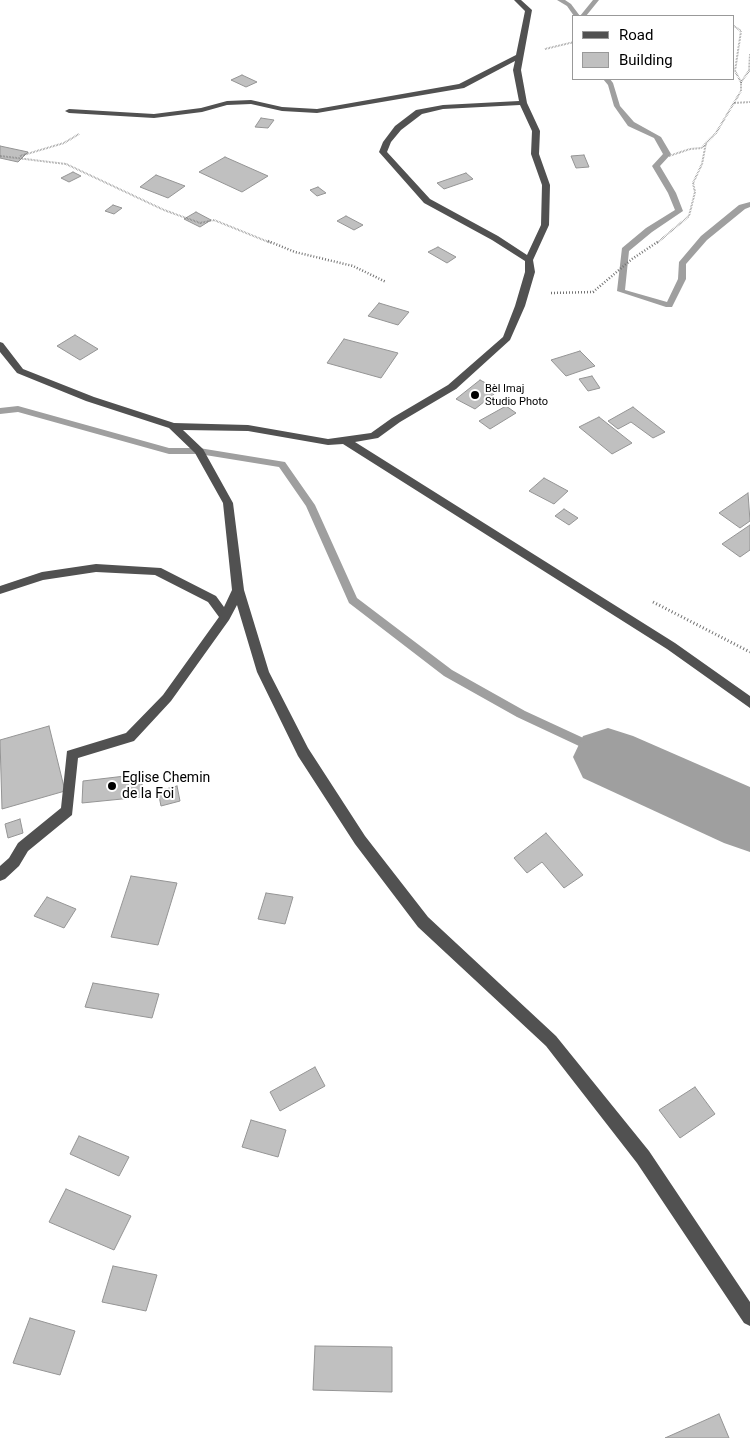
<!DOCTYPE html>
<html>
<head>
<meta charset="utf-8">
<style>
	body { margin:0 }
	#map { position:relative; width:750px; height:1438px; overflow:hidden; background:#fff; font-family:Roboto,sans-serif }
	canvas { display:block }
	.legend { position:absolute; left:572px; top:15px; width:162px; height:65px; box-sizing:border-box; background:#fff; border:1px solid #999; margin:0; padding:6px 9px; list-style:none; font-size:15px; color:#000 }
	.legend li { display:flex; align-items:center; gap:10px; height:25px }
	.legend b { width:25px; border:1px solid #999 }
</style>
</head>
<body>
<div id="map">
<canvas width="750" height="1438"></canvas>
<ul class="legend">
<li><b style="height:6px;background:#515151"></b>Road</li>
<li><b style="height:14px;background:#c0c0c0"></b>Building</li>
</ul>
</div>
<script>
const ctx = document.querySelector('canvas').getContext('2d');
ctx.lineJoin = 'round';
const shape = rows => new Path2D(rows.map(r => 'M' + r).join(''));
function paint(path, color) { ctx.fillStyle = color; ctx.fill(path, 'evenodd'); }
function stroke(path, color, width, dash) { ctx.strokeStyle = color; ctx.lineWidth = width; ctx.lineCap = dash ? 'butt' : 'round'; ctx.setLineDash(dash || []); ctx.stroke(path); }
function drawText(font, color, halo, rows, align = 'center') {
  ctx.font = font + ' Roboto,sans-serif'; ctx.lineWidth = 4; ctx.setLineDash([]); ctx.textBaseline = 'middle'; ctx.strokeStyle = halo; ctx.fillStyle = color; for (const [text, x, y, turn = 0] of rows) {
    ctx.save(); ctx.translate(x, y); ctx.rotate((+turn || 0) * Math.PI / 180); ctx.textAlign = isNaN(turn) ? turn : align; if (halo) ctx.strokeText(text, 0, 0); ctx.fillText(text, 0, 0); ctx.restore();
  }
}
const stream = shape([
	[557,0,565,0,571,4,580,16,593,0,599,0,586,16,574,16,567,6,557,0],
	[603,79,610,79,613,83,620,106,634,122,661,137,671,154,660,166,676,193,683,211,652,232,629,251,625,290,667,302,678,279,679,262,701,236,739,205,750,202,750,207,745,209,707,240,686,264,686,279,672,307,666,307,617,291,622,248,646,228,675,210,668,193,652,166,663,154,654,138,628,126,614,106,608,85,603,79],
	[18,406,169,448,199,448,285,462,315,505,357,598,452,670,525,711,750,815,750,826,517,717,444,676,349,603,306,506,279,467,199,454,169,454,18,412,0,414,0,408,18,406]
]);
const river = shape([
	[608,728,633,736,750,787,750,852,724,843,583,778,573,757,583,736,608,728]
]);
const building = shape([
	[242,75,257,82,246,87,231,80,242,75],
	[261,118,274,120,268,128,255,127,261,118],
	[0,146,28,152,18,162,0,158,0,146],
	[584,155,589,167,576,168,571,156,584,155],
	[225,157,268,176,242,192,199,172,225,157],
	[73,172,81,176,69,182,61,178,73,172],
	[466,173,473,179,444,189,437,183,466,173],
	[156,175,185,186,168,198,140,187,156,175],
	[318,187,326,193,317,196,310,190,318,187],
	[113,205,122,208,114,214,105,211,113,205],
	[196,212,211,220,200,227,184,219,196,212],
	[346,216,363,225,354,230,337,221,346,216],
	[438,247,456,257,447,263,428,252,438,247],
	[379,303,409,312,398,325,368,316,379,303],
	[75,335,98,349,80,360,57,346,75,335],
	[344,339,398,353,381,378,327,363,344,339],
	[580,351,595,366,566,376,551,360,580,351],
	[592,376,600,388,588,391,579,379,592,376],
	[480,380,499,390,475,409,456,399,480,380],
	[506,406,516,413,490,429,479,421,506,406],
	[633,407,643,415,665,432,653,438,631,422,618,429,608,421,633,407],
	[599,417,632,443,612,454,579,427,599,417],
	[544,478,568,491,554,504,529,491,544,478],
	[748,493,750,521,740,528,719,513,748,493],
	[564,509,578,518,569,525,555,516,564,509],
	[750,525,750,550,740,557,722,544,750,525],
	[49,726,65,791,2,809,0,740,49,726],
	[142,774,142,797,82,803,83,781,142,774],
	[177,786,180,801,161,806,158,791,177,786],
	[20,819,23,833,8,838,5,824,20,819],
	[546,833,583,875,564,888,542,862,527,873,514,858,546,833],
	[131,876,177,883,158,945,111,937,131,876],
	[266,893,293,897,285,924,258,919,266,893],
	[47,897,76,909,64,928,34,916,47,897],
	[93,983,159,994,152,1018,85,1007,93,983],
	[315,1067,325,1086,280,1111,270,1092,315,1067],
	[695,1087,715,1114,680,1138,659,1110,695,1087],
	[251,1120,286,1130,278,1157,242,1147,251,1120],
	[79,1136,129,1157,119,1176,70,1154,79,1136],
	[66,1189,131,1216,114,1250,49,1222,66,1189],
	[113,1266,157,1275,146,1311,102,1302,113,1266],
	[30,1318,75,1331,60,1375,13,1363,30,1318],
	[315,1346,392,1347,392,1392,313,1390,315,1346],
	[719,1414,729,1438,665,1438,719,1414]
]);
const pathFar2 = shape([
	[734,26,741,31,735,71,741,82,749,71,750,54],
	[545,49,574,42],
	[734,103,750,102],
	[0,156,66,164,164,210,200,223,214,220,271,243],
	[20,156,64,143,79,134],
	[669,156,690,149,702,148,706,143],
	[657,243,689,216,695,192,693,183,702,164,706,143,716,133,741,91,741,82]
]);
const pathFar1 = shape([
	[268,241,295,252,353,266,386,282],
	[551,293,593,292,632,259,659,241]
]);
const path = shape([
	[653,602,750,652]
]);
const minor = shape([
	[514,0,521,0,532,10,521,70,527,103,540,131,539,154,550,185,549,225,533,260,535,272,525,306,510,340,456,389,400,422,378,438,355,442,675,643,750,696,750,708,667,649,343,444,328,445,248,431,183,430,203,449,233,503,244,590,269,672,308,748,365,836,428,917,556,1036,649,1151,750,1302,750,1326,744,1323,637,1163,546,1046,418,927,355,844,298,756,257,672,237,605,229,620,171,701,134,741,78,758,72,815,28,851,19,866,5,879,0,881,0,866,9,858,18,843,61,808,67,751,126,733,163,695,219,617,208,602,155,575,96,572,43,580,0,594,0,586,42,572,96,564,161,568,216,596,224,607,232,590,223,503,195,453,169,428,86,401,17,373,0,352,0,342,3,343,23,369,94,397,174,423,248,425,328,439,371,433,392,418,448,385,503,337,515,306,525,272,525,261,492,240,424,203,379,152,383,142,395,126,416,110,443,105,519,101,513,70,515,61,464,88,317,113,282,111,251,104,227,105,202,112,154,118,69,113,65,111,69,109,154,114,201,108,227,101,251,100,282,107,317,109,459,84,516,55,525,11,514,0],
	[520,105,532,131,531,154,542,185,541,225,527,255,498,236,430,199,387,152,391,142,401,130,422,114,443,109,520,105]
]);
const markers = [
	[475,395,5,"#000"],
	[112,786,5,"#000"]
];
const farPoinames = [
	["Bèl Imaj",485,389],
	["Studio Photo",485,402]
];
const poiNames = [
	["Eglise Chemin",122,778],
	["de la Foi",122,794]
];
paint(stream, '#9f9f9f');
paint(river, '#9f9f9f');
paint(building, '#c0c0c0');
stroke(building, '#959595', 1);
stroke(pathFar2, '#737373', 2, [0.5, 1]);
stroke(pathFar1, '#737373', 2.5, [1, 2]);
stroke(path, '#737373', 3, [1, 2.5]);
paint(minor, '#515151');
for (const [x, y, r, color] of markers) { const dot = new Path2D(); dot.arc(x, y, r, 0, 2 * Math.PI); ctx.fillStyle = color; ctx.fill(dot); stroke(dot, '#fff', 2); }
drawText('11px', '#000', '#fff', farPoinames, 'left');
drawText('14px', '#000', '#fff', poiNames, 'left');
</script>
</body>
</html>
